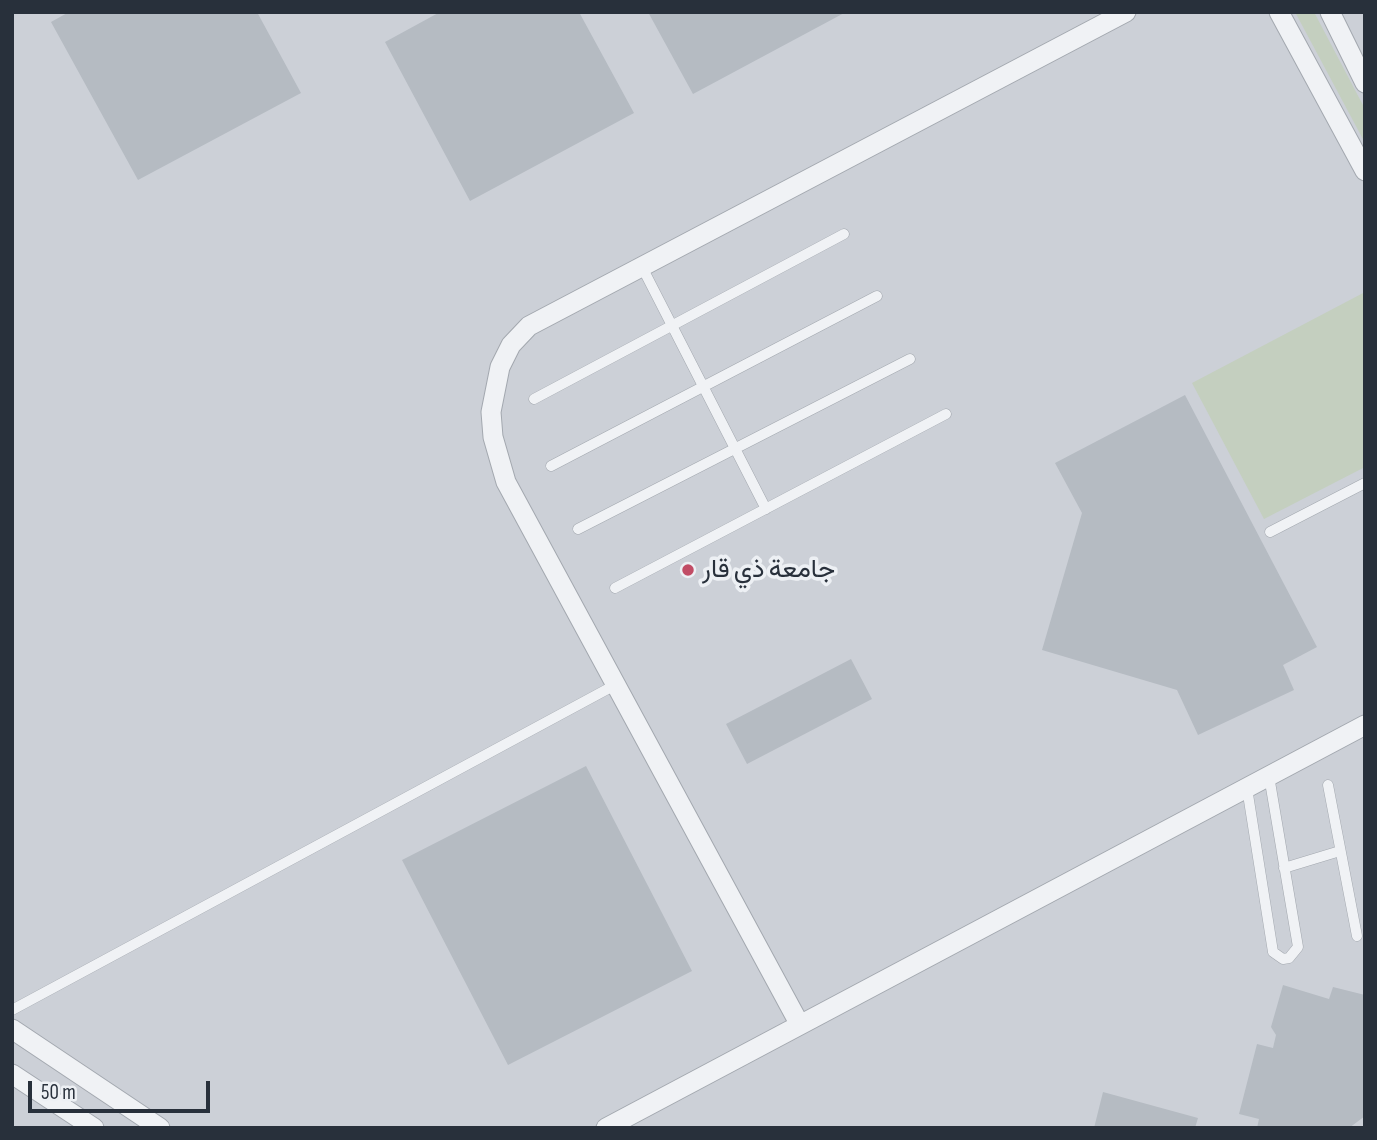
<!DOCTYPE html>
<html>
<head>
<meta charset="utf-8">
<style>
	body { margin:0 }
	#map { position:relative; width:1377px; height:1140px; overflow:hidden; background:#dde1e6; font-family:"Sofia Sans Condensed",sans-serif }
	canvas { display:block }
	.frame { position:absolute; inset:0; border:14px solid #28303b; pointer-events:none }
	.scale { position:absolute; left:28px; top:1081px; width:182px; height:32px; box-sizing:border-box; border:4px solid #28303b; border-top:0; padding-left:9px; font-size:21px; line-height:24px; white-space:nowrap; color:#28303b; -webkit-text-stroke:5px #edf0f4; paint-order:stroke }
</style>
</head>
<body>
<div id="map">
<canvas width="1377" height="1140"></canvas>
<div class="frame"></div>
<div class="scale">50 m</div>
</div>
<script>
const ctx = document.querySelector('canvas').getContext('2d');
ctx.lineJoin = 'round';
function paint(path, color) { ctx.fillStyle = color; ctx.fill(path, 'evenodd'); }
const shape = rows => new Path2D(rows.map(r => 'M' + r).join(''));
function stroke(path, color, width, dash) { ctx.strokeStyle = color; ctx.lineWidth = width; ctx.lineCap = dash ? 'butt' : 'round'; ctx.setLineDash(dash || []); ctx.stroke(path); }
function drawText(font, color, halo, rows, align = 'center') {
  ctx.font = font + ' "Sofia Sans Condensed",Vazirmatn,sans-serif'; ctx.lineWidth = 7; ctx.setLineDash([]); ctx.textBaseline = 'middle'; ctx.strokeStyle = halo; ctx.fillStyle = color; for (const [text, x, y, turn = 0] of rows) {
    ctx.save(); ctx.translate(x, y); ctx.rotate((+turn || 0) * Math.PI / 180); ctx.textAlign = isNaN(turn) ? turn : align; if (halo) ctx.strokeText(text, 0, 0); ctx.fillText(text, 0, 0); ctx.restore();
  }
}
const built = shape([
	[12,12,1365,12,1365,1128,12,1128]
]);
const green = shape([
	[1295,12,1314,12,1365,109,1365,143],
	[1365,292,1365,467,1264,519,1192,383]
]);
const building = shape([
	[69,12,257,12,301,93,138,180,51,22],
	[440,12,579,12,634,113,470,201,385,42],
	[648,12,846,12,693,94],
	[1185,395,1317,647,1283,665,1294,690,1198,735,1177,690,1042,650,1082,513,1055,463],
	[851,659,872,699,747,764,726,724],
	[586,766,692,971,508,1065,402,860],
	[1283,985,1329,999,1333,987,1365,995,1365,1116,1349,1128,1257,1128,1259,1119,1239,1114,1257,1044,1273,1048,1276,1035,1271,1027],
	[1103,1092,1198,1118,1195,1128,1094,1128]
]);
const service = shape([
	[642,267,766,509],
	[534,399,844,234],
	[551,466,877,296],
	[578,529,910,359],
	[1270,532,1365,483],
	[615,588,946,414],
	[1328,785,1357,936],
	[1247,788,1273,952,1283,959,1289,958,1298,947,1269,776],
	[1284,868,1340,851],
	[12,1010,615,685]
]);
const minor = shape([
	[1279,12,1365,171],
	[1330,12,1365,83],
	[800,1025,506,482,493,437,491,412,500,367,511,345,529,326,1126,12],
	[12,1029,160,1128],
	[12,1074,94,1128],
	[606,1128,1365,725]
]);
const markers = [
	[688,570,7,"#c14c65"]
];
const poiNames = [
	["جامعة ذي قار",702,570]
];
paint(built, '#ccd0d7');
paint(green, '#c4cfbf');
paint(building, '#b5bbc2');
stroke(service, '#a3a8af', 11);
stroke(minor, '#a3a8af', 21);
stroke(service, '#f0f2f5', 10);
stroke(minor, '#f0f2f5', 19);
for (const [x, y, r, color] of markers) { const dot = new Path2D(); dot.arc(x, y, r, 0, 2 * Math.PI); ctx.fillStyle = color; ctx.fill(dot); stroke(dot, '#edf0f4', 2.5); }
drawText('26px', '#28303b', '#edf0f4', poiNames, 'left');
</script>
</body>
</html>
